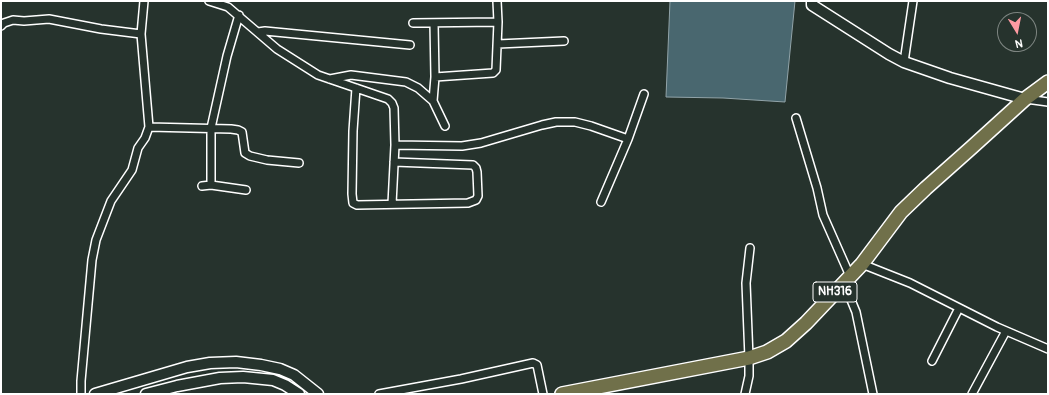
<!DOCTYPE html>
<html>
<head>
<meta charset="utf-8">
<style>
	body { margin:0 }
	#map { position:relative; width:1049px; height:395px; overflow:hidden; background:#26332d; font-family:Pangolin,sans-serif }
	canvas { display:block }
	.frame { position:absolute; inset:0; border:2px solid #fff; pointer-events:none }
	.north { position:absolute; left:997px; top:12px; width:40px; height:40px; box-sizing:border-box; background:#26332d; border:1px solid #7d8581; border-radius:50%; rotate:170deg; font-size:11px; font-weight:700; line-height:16px; text-align:center; color:#fff }
	.north::after { content:''; display:block; margin:auto; width:14px; height:18px; background:#ff9aa2; clip-path:polygon(50% 0,100% 100%,50% 72%,0 100%) }
</style>
</head>
<body>
<div id="map">
<canvas width="1049" height="395"></canvas>
<div class="frame"></div>
<div class="north">N</div>
</div>
<script>
const ctx = document.querySelector('canvas').getContext('2d');
ctx.lineJoin = 'round';
function paint(path, color) { ctx.fillStyle = color; ctx.fill(path, 'evenodd'); }
const shape = rows => new Path2D(rows.map(r => 'M' + r).join(''));
function stroke(path, color, width, dash) { ctx.strokeStyle = color; ctx.lineWidth = width; ctx.lineCap = dash ? 'butt' : 'round'; ctx.setLineDash(dash || []); ctx.stroke(path); }
function drawText(font, color, halo, rows, align = 'center') {
  ctx.font = font + ' Pangolin,sans-serif'; ctx.lineWidth = 3; ctx.setLineDash([]); ctx.textBaseline = 'middle'; ctx.strokeStyle = halo; ctx.fillStyle = color; for (const [text, x, y, turn = 0] of rows) {
    ctx.save(); ctx.translate(x, y); ctx.rotate((+turn || 0) * Math.PI / 180); ctx.textAlign = isNaN(turn) ? turn : align; if (halo) ctx.strokeText(text, 0, 0); ctx.fillText(text, 0, 0); ctx.restore();
  }
}
const water = shape([
	[670,1,795,1,785,102,723,98,666,97,670,1]
]);
const street = shape([
	[209,1,228,7,277,49,318,75,388,99,392,103,394,108,395,145,392,204],
	[413,23,498,22],
	[1,26,4,23,13,20,24,21,49,19,101,29,141,34],
	[258,32,265,31,410,45],
	[498,44,564,41],
	[904,62,913,1],
	[435,77,493,73,496,70,498,22,497,1],
	[330,79,351,75,406,82,418,88,433,101,445,126],
	[356,88,353,131,352,194,353,203,357,205,468,203,476,200,478,196,477,172,476,168,473,165,394,162],
	[1026,99,1048,102],
	[433,101,435,77,434,23],
	[796,118,817,188,823,215,850,276],
	[149,127,231,129,238,130,242,132,245,153,250,156,267,160,299,163],
	[395,145,462,146,481,143,542,125,556,122,575,122,591,126,628,139],
	[211,185,211,128,227,56,239,15],
	[202,186,211,185,246,190],
	[601,202,628,139,644,94],
	[862,264,910,283,997,327,1048,349],
	[844,283,856,312,873,394],
	[932,361,959,308],
	[81,394,81,381,92,260,96,240,111,201,132,170,138,148,145,138,149,127,141,34,144,1],
	[379,394,461,379,533,363,537,365,543,394],
	[745,394,749,376,749,358,746,283,750,248],
	[972,394,1006,331]
]);
const secondary = shape([
	[812,1,812,5,889,54,904,62,950,78,1025,99],
	[95,394,187,367,210,363,236,362,261,365,280,369,294,375,318,394],
	[146,394,177,386,220,378,243,377,273,380,285,385,299,394]
]);
const highway = shape([
	[562,394,749,358,767,352,786,341,806,323,862,264,901,212,926,188,971,148,1025,99,1048,82]
]);
const shields = [
	[835,292,44]
];
const shieldNames = [
	["NH316",835,292]
];
paint(water, '#49676f');
stroke(water, '#92a4a9', 1);
stroke(street, '#fff', 10);
stroke(secondary, '#fff', 13);
stroke(highway, '#fff', 16);
stroke(street, '#26332d', 7);
stroke(secondary, '#26332d', 10);
stroke(highway, '#70704a', 13);
for (const [x, y, w] of shields) { const box = new Path2D(); box.roundRect(x - w / 2, y - 10, w, 20, 3); ctx.fillStyle = '#26332d'; ctx.fill(box); stroke(box, '#fff', 1); }
drawText('bold 12px', '#fff', null, shieldNames);
</script>
</body>
</html>
